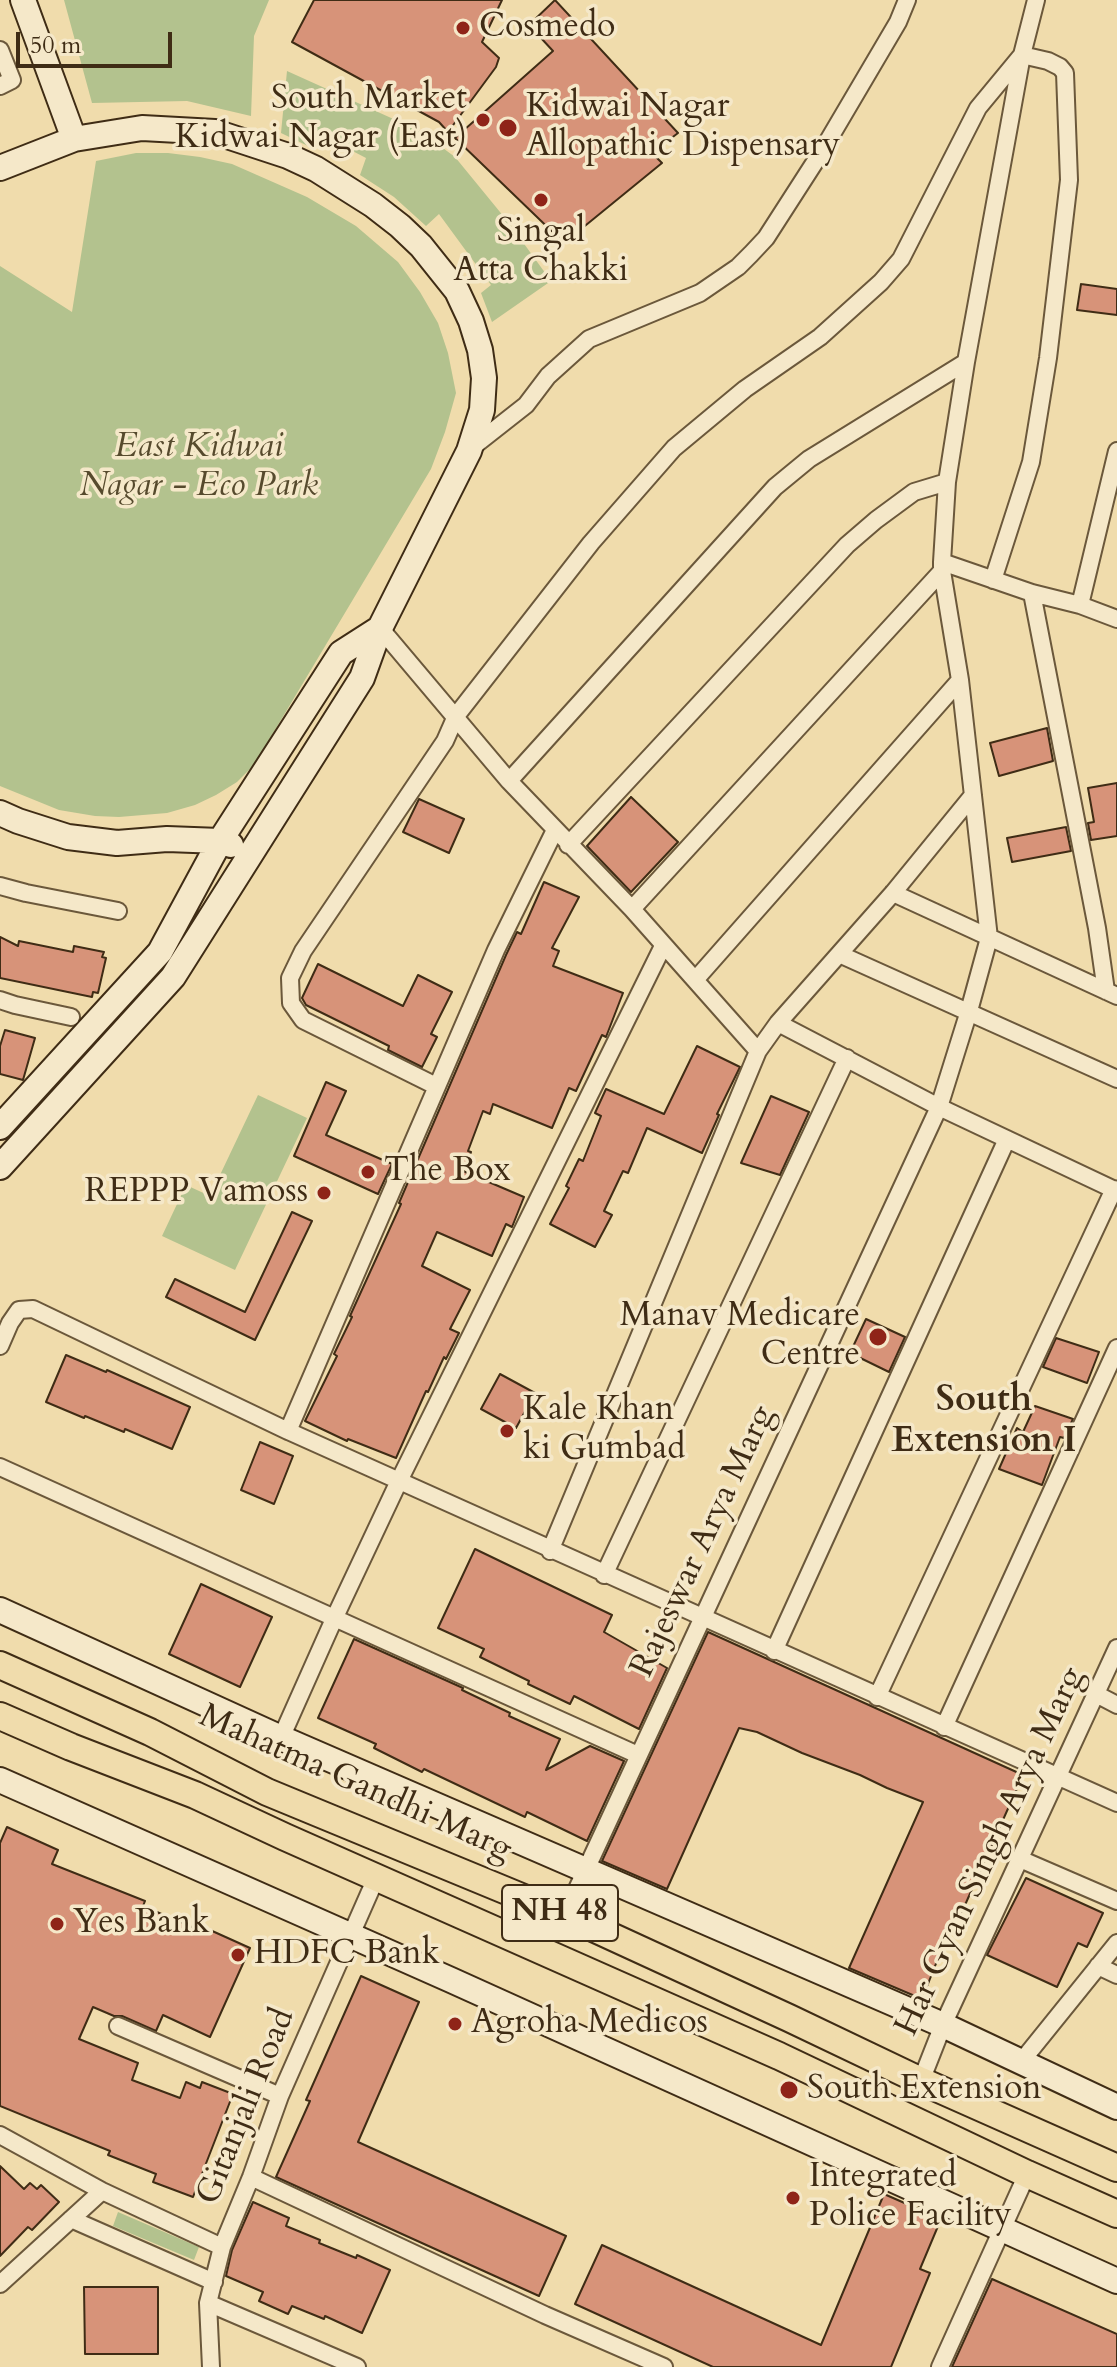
<!DOCTYPE html>
<html>
<head>
<meta charset="utf-8">
<style>
	body { margin:0 }
	#map { position:relative; width:1117px; height:2367px; overflow:hidden; background:#f0dcac; font-family:Cardo,serif }
	canvas { display:block }
	.scale { position:absolute; left:16px; top:32px; width:156px; height:36px; box-sizing:border-box; border:4px solid #3f2c15; border-top:0; padding-left:10px; font-size:24px; line-height:28px; white-space:nowrap; color:#3f2c15; -webkit-text-stroke:6px #f5e8c9; paint-order:stroke }
</style>
</head>
<body>
<div id="map">
<canvas width="1117" height="2367"></canvas>
<div class="scale">50 m</div>
</div>
<script>
const ctx = document.querySelector('canvas').getContext('2d');
ctx.lineJoin = 'round';
function paint(path, color) { ctx.fillStyle = color; ctx.fill(path, 'evenodd'); }
const shape = rows => new Path2D(rows.map(r => 'M' + r).join(''));
function stroke(path, color, width, dash) { ctx.strokeStyle = color; ctx.lineWidth = width; ctx.lineCap = dash ? 'butt' : 'round'; ctx.setLineDash(dash || []); ctx.stroke(path); }
function drawText(font, color, halo, rows, align = 'center') {
  ctx.font = font + ' Cardo,serif'; ctx.lineWidth = 7; ctx.setLineDash([]); ctx.textBaseline = 'middle'; ctx.strokeStyle = halo; ctx.fillStyle = color; for (const [text, x, y, turn = 0] of rows) {
    ctx.save(); ctx.translate(x, y); ctx.rotate((+turn || 0) * Math.PI / 180); ctx.textAlign = isNaN(turn) ? turn : align; if (halo) ctx.strokeText(text, 0, 0); ctx.fillText(text, 0, 0); ctx.restore();
  }
}
const green = shape([
	[64,0,269,0,254,36,251,116,187,101,92,103],
	[287,71,420,131,455,157,509,223,551,281,492,322,481,293,491,285,439,214,426,226,394,197,360,175,366,158,316,132,308,146,281,133],
	[136,153,168,153,200,157,232,164,307,197,356,226,398,262,420,292,438,323,448,353,456,393,445,432,431,469,254,765,237,782,216,795,195,805,167,813,119,817,95,816,59,810,0,786,0,266,72,312,96,161],
	[258,1095,307,1118,235,1270,162,1236,186,1185,210,1196],
	[118,2212,199,2247,194,2260,113,2226]
]);
const building = shape([
	[314,0,502,0,482,42,499,58,496,67,448,132,439,122,292,42,314,0],
	[555,0,678,133,652,153,662,163,564,243,455,138,553,51,529,25,555,0],
	[1081,284,1117,289,1117,315,1077,310,1081,284],
	[1047,728,1053,761,999,776,990,743,1047,728],
	[1117,783,1117,836,1091,840,1088,823,1094,822,1088,788,1117,783],
	[631,797,678,842,631,892,587,846,631,797],
	[419,799,464,819,449,853,403,832,419,799],
	[1066,827,1071,851,1012,862,1007,838,1066,827],
	[544,882,579,897,552,948,559,951,553,966,623,993,606,1037,602,1035,576,1091,569,1088,552,1128,493,1104,490,1114,483,1111,468,1151,471,1152,463,1171,524,1197,512,1227,506,1224,492,1256,437,1232,422,1266,470,1290,450,1329,459,1333,446,1359,444,1357,428,1392,426,1391,396,1458,348,1439,347,1441,305,1421,337,1356,334,1354,352,1317,350,1316,401,1204,399,1203,506,955,517,932,521,934,544,882],
	[0,937,18,946,19,941,73,952,74,946,104,952,102,957,106,958,98,993,93,992,92,997,0,978,0,937],
	[318,964,403,1006,418,975,452,992,431,1034,437,1037,422,1067,388,1050,389,1046,306,1005,302,998,318,964],
	[5,1030,35,1038,23,1080,0,1074,0,1046,5,1030],
	[697,1046,740,1067,717,1114,719,1115,702,1153,647,1128,628,1173,623,1171,604,1211,612,1215,595,1247,550,1224,569,1188,566,1186,579,1159,583,1161,601,1116,595,1113,606,1089,664,1114,697,1046],
	[326,1082,346,1091,326,1135,392,1164,378,1194,294,1156,326,1082],
	[771,1096,809,1112,780,1175,741,1163,771,1096],
	[292,1212,312,1221,255,1340,166,1297,175,1279,245,1312,292,1212],
	[866,1319,905,1337,889,1372,850,1353,866,1319],
	[1056,1338,1099,1352,1087,1383,1043,1367,1056,1338],
	[66,1355,106,1372,107,1370,190,1407,172,1449,125,1429,124,1432,85,1416,84,1418,46,1402,66,1355],
	[500,1374,535,1393,516,1428,481,1409,500,1374],
	[1035,1406,1073,1419,1064,1438,1060,1437,1042,1485,999,1469,1017,1428,1023,1432,1035,1406],
	[260,1442,293,1456,274,1504,241,1490,260,1442],
	[475,1549,612,1615,604,1632,667,1668,639,1729,574,1696,570,1704,528,1684,529,1681,480,1657,484,1649,438,1628,475,1549],
	[201,1584,272,1617,240,1687,169,1654,201,1584],
	[708,1632,1023,1775,965,1905,939,1956,922,1999,849,1968,923,1802,887,1788,860,1775,802,1753,757,1732,739,1728,667,1889,602,1861,708,1632],
	[354,1639,463,1688,462,1690,510,1713,509,1716,560,1739,546,1770,590,1746,624,1761,587,1841,527,1812,525,1817,424,1769,422,1772,374,1748,376,1744,318,1718,354,1639],
	[7,1827,58,1850,52,1864,145,1901,143,1906,208,1934,210,1930,250,1948,210,2037,163,2015,156,2031,122,2016,114,2016,93,2007,79,2039,138,2063,132,2080,180,2098,186,2082,200,2088,202,2082,233,2094,193,2197,153,2182,156,2174,108,2155,110,2151,0,2106,0,1843,7,1827],
	[1026,1878,1103,1913,1087,1947,1078,1943,1057,1987,987,1955,1026,1878],
	[361,1976,419,2002,358,2142,566,2236,539,2296,276,2177,310,2101,306,2100,361,1976],
	[0,2166,24,2189,30,2183,37,2189,41,2185,59,2202,32,2230,28,2227,0,2256,0,2166],
	[884,2194,941,2219,920,2269,930,2273,891,2367,713,2367,575,2304,602,2245,821,2345,884,2194],
	[253,2202,289,2218,286,2226,320,2240,319,2243,356,2258,357,2255,390,2270,362,2333,325,2316,324,2319,292,2306,288,2314,259,2301,263,2292,226,2276,232,2250,253,2202],
	[992,2279,1117,2334,1117,2367,952,2367,992,2279],
	[84,2287,158,2287,158,2354,85,2354,84,2287]
]);
const street = shape([
	[0,50,12,80,0,86],
	[470,449,526,405,548,376,589,339,700,293,738,267,751,254,766,238,822,151,898,22,907,0],
	[942,562,1032,593,1080,605,1117,619],
	[993,580,1031,462,1048,358,1069,180,1065,73,1060,67,1048,61,1022,55],
	[1032,593,1097,928,1106,991],
	[1080,605,1117,451],
	[380,628,509,781,632,909,758,1051],
	[509,781,775,487,809,459,966,362],
	[568,845,847,545,876,520,914,492,947,482],
	[0,886,26,893,118,911],
	[893,893,1117,996],
	[632,909,942,571],
	[839,954,1117,1079],
	[696,979,960,680],
	[0,1000,15,1005,71,1017],
	[778,1023,939,1107,1117,1191],
	[436,1086,303,1020,291,1003,290,978,303,951,445,741,456,716,591,543,674,448,745,389,820,337,881,282,901,259,978,108,1021,56],
	[0,1346,10,1323,19,1310,33,1309,288,1431,1117,1803],
	[288,1431,496,950,555,830],
	[0,1467,638,1755],
	[550,1551,758,1051,778,1023,893,893,973,795],
	[604,1575,847,1058],
	[774,1651,1007,1139],
	[1096,1694,1117,1705],
	[877,1697,1114,1189],
	[944,1727,1117,1348],
	[281,1738,334,1619,399,1481,663,946],
	[1020,1859,1117,1901],
	[565,1915,939,1107,969,1011,989,938,960,680,942,571,942,562,947,482,966,362,1022,55,1036,0],
	[1098,1966,1117,1975],
	[118,2026,280,2096],
	[1021,2062,1117,1943],
	[921,2081,943,2025,1117,1648],
	[0,2135,102,2191,222,2247],
	[251,2177,545,2315,664,2367],
	[71,2219,214,2282],
	[0,2284,102,2191],
	[208,2303,357,2367],
	[211,2367,208,2303,222,2247,251,2177,280,2096,376,1878],
	[940,2367,1027,2174]
]);
const secondary = shape([
	[23,0,74,139],
	[0,168,74,139,142,128,215,132,288,156,316,169,373,205,400,226,421,246,457,291,471,321,480,350,484,378,482,410,469,451,380,628,362,678,173,977,0,1167],
	[0,813,18,821,68,837,117,843,167,839,220,841,231,845],
	[0,1127,160,952,220,841,341,653,380,628],
	[0,1610,281,1738,943,2025,1117,2107],
	[0,1780,451,1980,1117,2281]
]);
const primary = shape([
	[0,1665,150,1732,267,1792,565,1915,789,2018,921,2081,1117,2168],
	[0,1716,71,1747,195,1795,285,1837,779,2056,1027,2174,1117,2214]
]);
const markers = [
	[463,28,8,"#8f2418"],
	[483,120,8,"#8f2418"],
	[508,128,10,"#8f2418"],
	[541,200,8,"#8f2418"],
	[368,1172,8,"#8f2418"],
	[324,1193,8,"#8f2418"],
	[878,1337,10,"#8f2418"],
	[507,1431,8,"#8f2418"],
	[57,1924,8,"#8f2418"],
	[238,1955,8,"#8f2418"],
	[455,2024,8,"#8f2418"],
	[789,2090,10,"#8f2418"],
	[793,2198,8,"#8f2418"]
];
const shields = [
	[560,1913,116]
];
const shieldNames = [
	["NH 48",560,1913]
];
const poiNames = [
	["Cosmedo",479,28],
	["South Market",467,100,"right"],
	["Kidwai Nagar (East)",467,139,"right"],
	["Kidwai Nagar",526,108],
	["Allopathic Dispensary",526,147],
	["Singal",541,233,"center"],
	["Atta Chakki",541,272,"center"],
	["The Box",384,1172],
	["REPPP Vamoss",308,1193,"right"],
	["Manav Medicare",860,1317,"right"],
	["Centre",860,1356,"right"],
	["Kale Khan",523,1411],
	["ki Gumbad",523,1450],
	["Yes Bank",73,1924],
	["HDFC Bank",254,1955],
	["Agroha Medicos",471,2024],
	["South Extension",807,2090],
	["Integrated",809,2178],
	["Police Facility",809,2217]
];
const parkNames = [
	["East Kidwai",199,448],
	["Nagar - Eco Park",199,487]
];
const streetNames = [
	["Rajeswar Arya Marg",704,1542,-65],
	["Mahatma Gandhi Marg",355,1784,24],
	["Har Gyan Singh Arya Marg",991,1852,-65],
	["Gitanjali Road",247,2107,-68]
];
const neighbourhoodNames = [
	["South",984,1402],
	["Extension I",984,1443]
];
paint(green, '#b3c28e');
paint(building, '#d79379');
stroke(building, '#3f2c15', 2);
stroke(street, '#6b583b', 20);
stroke(secondary, '#3f2c15', 28);
stroke(primary, '#3f2c15', 30);
stroke(street, '#f5e8c9', 16);
stroke(secondary, '#f5e8c9', 24);
stroke(primary, '#f0dcac', 26);
for (const [x, y, r, color] of markers) { const dot = new Path2D(); dot.arc(x, y, r, 0, 2 * Math.PI); ctx.fillStyle = color; ctx.fill(dot); stroke(dot, '#f5e8c9', 3); }
for (const [x, y, w] of shields) { const box = new Path2D(); box.roundRect(x - w / 2, y - 28, w, 56, 6); ctx.fillStyle = '#f5e8c9'; ctx.fill(box); stroke(box, '#3f2c15', 2); }
drawText('bold 32px', '#3f2c15', null, shieldNames);
drawText('34px', '#3f2c15', '#f5e8c9', poiNames, 'left');
drawText('italic 34px', '#564a2d', '#f5e8c9', parkNames);
drawText('34px', '#3f2c15', '#f5e8c9', streetNames);
drawText('bold 36px', '#3f2c15', '#f5e8c9', neighbourhoodNames);
</script>
</body>
</html>
